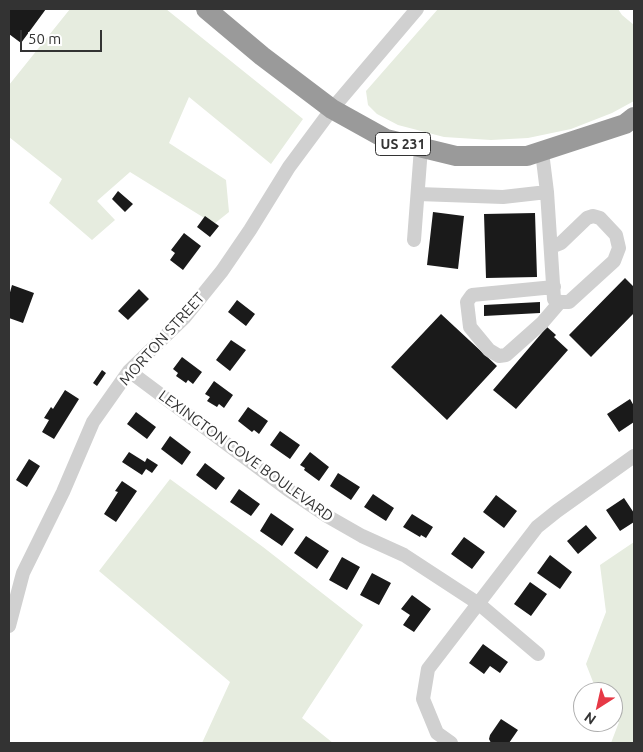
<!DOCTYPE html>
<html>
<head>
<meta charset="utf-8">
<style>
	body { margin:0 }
	#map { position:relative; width:643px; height:752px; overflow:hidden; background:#fff; font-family:Ubuntu,sans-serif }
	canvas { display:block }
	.frame { position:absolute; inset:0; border:10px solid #333; pointer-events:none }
	.north { position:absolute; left:573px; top:682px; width:50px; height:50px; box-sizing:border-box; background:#fff; border:1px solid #adadad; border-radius:50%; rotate:215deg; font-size:14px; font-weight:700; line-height:20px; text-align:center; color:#333 }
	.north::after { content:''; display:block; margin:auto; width:18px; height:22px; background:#e63946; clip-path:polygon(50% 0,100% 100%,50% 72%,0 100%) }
	.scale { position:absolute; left:20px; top:30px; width:82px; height:22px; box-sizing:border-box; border:2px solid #333; border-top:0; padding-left:6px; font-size:15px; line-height:18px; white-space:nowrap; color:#333; -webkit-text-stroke:4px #fff; paint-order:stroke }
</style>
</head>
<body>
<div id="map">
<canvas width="643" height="752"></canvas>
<div class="frame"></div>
<div class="north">N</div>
<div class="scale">50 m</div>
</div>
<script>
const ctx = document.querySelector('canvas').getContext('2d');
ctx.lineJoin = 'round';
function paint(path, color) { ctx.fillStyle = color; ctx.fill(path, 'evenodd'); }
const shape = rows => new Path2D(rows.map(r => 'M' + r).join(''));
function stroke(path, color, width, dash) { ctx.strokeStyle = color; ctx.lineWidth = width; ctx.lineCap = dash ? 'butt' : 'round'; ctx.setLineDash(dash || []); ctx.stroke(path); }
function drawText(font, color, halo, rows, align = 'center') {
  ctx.font = font + ' Ubuntu,sans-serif'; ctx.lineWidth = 5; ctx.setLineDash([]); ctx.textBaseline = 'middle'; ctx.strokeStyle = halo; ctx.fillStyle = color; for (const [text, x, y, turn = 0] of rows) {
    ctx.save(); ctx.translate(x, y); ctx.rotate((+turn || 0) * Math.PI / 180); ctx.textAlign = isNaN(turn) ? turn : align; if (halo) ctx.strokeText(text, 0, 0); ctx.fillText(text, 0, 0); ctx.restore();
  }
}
const green = shape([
	[70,9,166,9,303,119,271,164,189,97,169,143,226,180,229,212,214,224,130,172,97,201,115,220,92,240,49,203,62,179,9,137,9,85],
	[438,9,618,9,622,15,634,25,634,101,612,113,571,129,528,138,491,140,444,137,398,125,377,114,368,105,366,91],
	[170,479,263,547,363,625,302,718,333,743,202,743,230,682,99,571],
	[634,542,634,743,611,743,619,722,613,722,613,692,597,692,586,664,606,612,600,565]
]);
const building = shape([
	[9,9,46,9,21,43,9,34],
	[118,191,133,204,125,212,112,199],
	[433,212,464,216,458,269,427,265],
	[535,213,537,277,486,278,484,214],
	[205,216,219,226,210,237,197,227],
	[184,233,201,246,183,270,170,260,175,253,171,250],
	[625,278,634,287,634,313,591,357,569,335],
	[12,285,34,293,23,323,9,318,9,296],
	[139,289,149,299,128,320,118,311],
	[237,300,255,314,246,326,228,312],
	[540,302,540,313,484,316,484,305],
	[441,314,497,366,447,420,391,367],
	[547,327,556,335,554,337,568,350,516,409,493,390],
	[231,340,246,350,230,371,216,360],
	[182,357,202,372,193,384,188,380,186,383,176,376,178,373,173,369],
	[102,370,106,373,97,386,93,383],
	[214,381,233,395,224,408,219,404,217,407,207,401,210,397,205,394],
	[65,390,79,399,54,439,42,432,49,420,44,418,51,407,53,409],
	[630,399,634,406,634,422,619,432,607,414],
	[248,407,268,421,259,434,254,430,252,432,238,421],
	[136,412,156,427,147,439,127,424],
	[280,431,300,445,290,459,270,445],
	[170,436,191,452,182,465,161,449],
	[129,452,145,462,147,458,158,465,152,473,146,469,142,475,122,462],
	[310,452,329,467,319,481,304,470,305,468,300,465],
	[29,459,40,466,27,487,16,480],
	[205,463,225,478,216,490,196,475],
	[338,473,360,487,351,500,330,486],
	[122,481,137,491,116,522,104,514,118,492,115,491],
	[239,489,260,504,251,516,230,502],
	[373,494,394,508,386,521,364,507],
	[496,495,517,511,504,528,483,512],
	[624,498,634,513,634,522,620,531,606,510],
	[271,513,294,529,282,546,260,531],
	[412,514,433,527,426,538,421,535,420,537,403,527],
	[586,525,597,538,578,554,567,541],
	[306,536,329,551,317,569,294,553],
	[464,537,485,552,472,569,451,554],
	[550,555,572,572,560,589,537,573],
	[342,557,360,567,347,590,329,580],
	[372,573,391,583,379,605,360,595],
	[530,582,547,594,531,616,514,604],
	[412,595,431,609,414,632,403,625,410,615,401,609],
	[483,644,508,662,500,673,490,666,484,674,469,663],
	[501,719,518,730,509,743,491,743,489,739,490,735]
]);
const minor = shape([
	[542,152,547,192,554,299,560,302,569,302,614,261,619,248,616,235,600,218,593,216,587,218,561,243,551,247],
	[418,194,503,197,547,192],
	[414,240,421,148],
	[554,287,472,295,467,302,470,327,489,350,499,356,506,355,542,323,560,302],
	[129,371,287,489,327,516,362,536,404,555,479,604,538,654],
	[9,626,23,573,63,492,93,422,129,371,184,318,222,271,250,230,289,167,332,109,417,9],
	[451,743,437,733,423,699,428,669,537,527,557,511,634,456]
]);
const highway = shape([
	[206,9,262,56,332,109,386,139,456,156,527,156,625,124,634,117]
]);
const shields = [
	[403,144,55]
];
const shieldNames = [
	["US 231",403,144]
];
const streetNames = [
	["MORTON STREET",162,339,-48],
	["LEXINGTON COVE BOULEVARD",246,456,36]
];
paint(green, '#e6ecdf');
paint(building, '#1a1a1a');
stroke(minor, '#d0d0d0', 14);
stroke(highway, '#9a9a9a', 20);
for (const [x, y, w] of shields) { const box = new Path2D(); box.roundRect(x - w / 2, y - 11.5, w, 23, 4); ctx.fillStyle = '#fff'; ctx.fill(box); stroke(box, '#333', 1); }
drawText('bold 14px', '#333', null, shieldNames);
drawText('15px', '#333', '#fff', streetNames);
</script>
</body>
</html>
